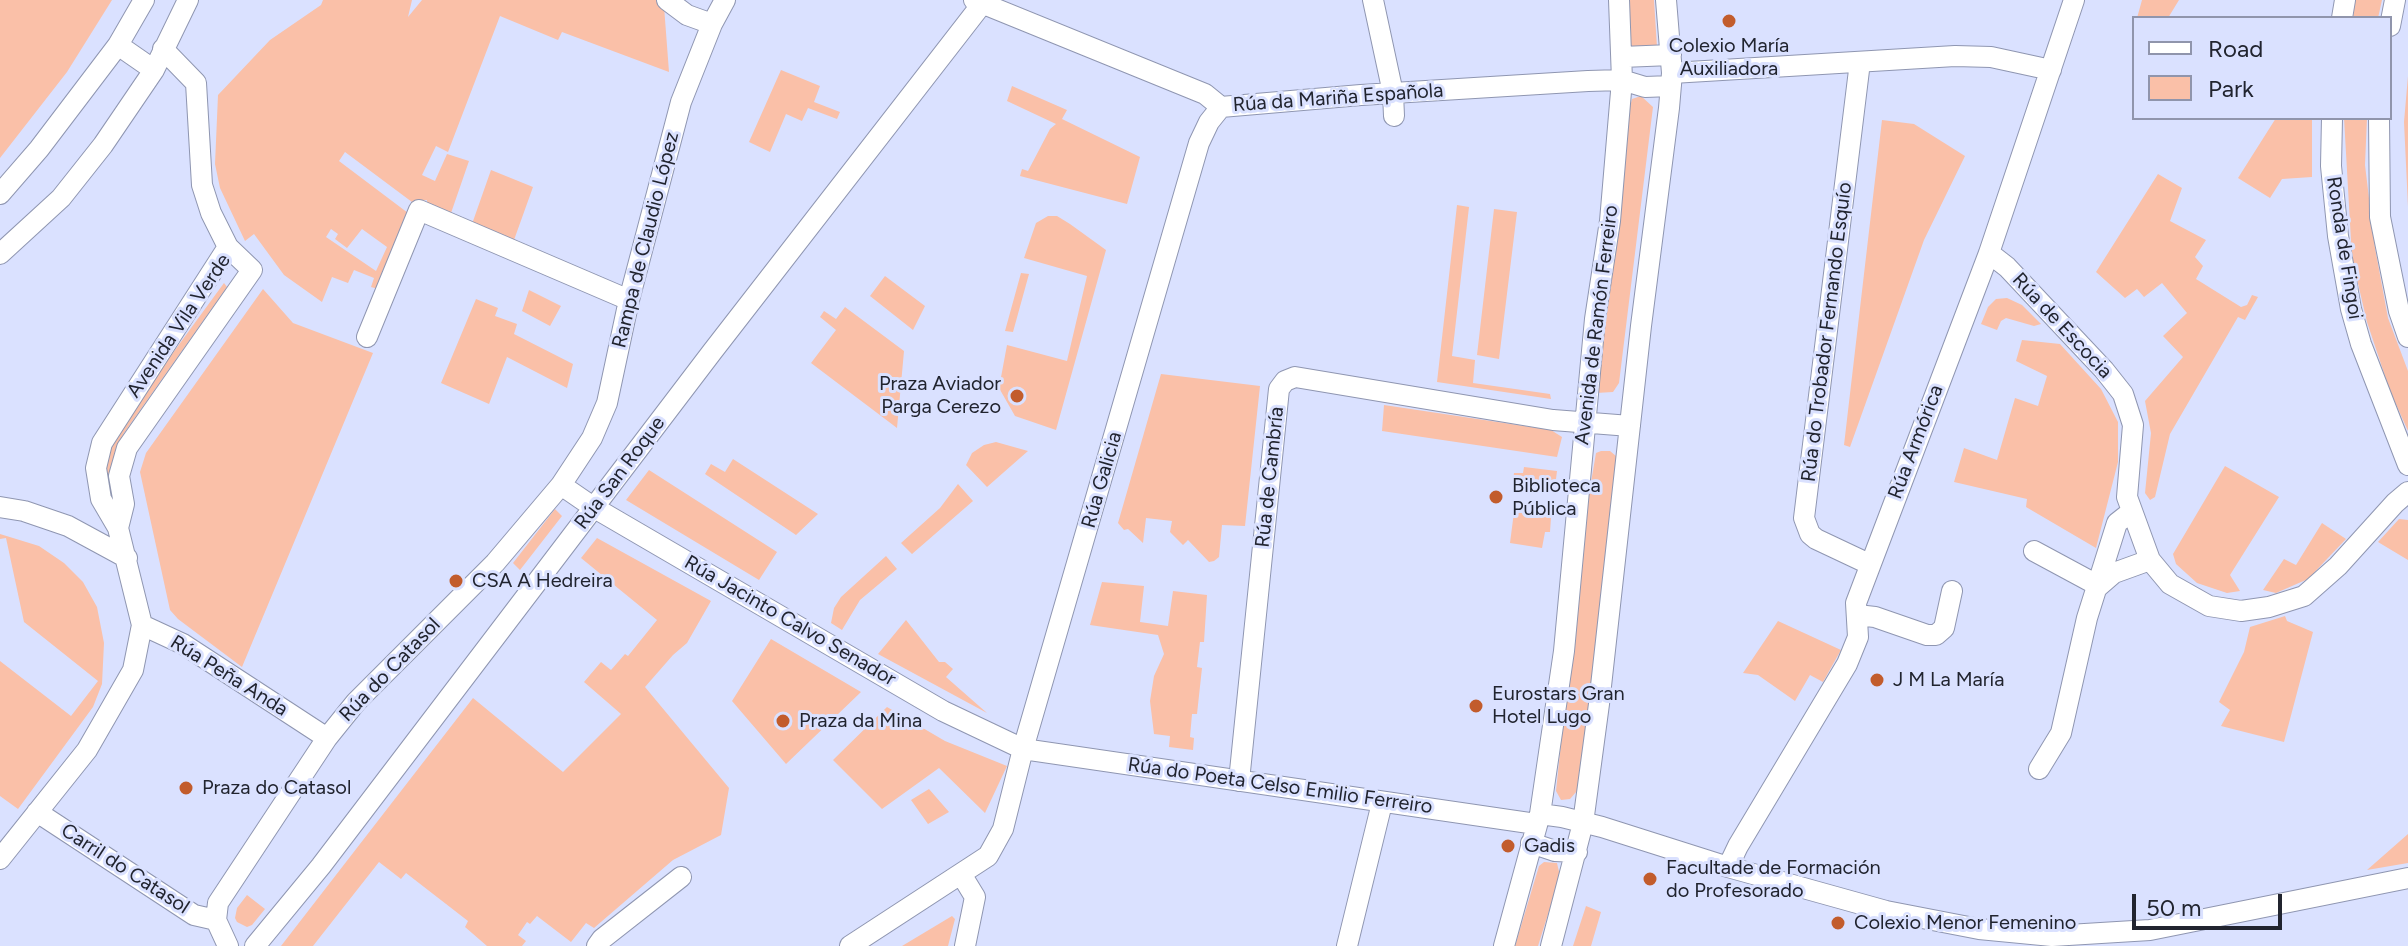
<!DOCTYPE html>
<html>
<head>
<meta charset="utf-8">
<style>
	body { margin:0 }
	#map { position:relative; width:2408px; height:946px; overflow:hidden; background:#dae1ff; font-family:Figtree,sans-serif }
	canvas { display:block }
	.legend { position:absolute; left:2132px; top:16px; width:260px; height:104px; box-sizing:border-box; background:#dae1ff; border:2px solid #9095ac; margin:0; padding:10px 14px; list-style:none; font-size:24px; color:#21242f }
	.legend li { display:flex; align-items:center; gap:16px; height:40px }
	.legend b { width:40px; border:2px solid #9095ac }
	.scale { position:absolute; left:2132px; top:894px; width:150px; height:36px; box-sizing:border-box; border:4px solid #21242f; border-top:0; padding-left:10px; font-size:24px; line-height:28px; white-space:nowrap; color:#21242f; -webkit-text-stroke:6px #dae1ff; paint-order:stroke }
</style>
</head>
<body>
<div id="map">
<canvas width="2408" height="946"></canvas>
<ul class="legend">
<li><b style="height:10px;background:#fff"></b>Road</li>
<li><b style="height:22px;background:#fac0a8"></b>Park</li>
</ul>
<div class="scale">50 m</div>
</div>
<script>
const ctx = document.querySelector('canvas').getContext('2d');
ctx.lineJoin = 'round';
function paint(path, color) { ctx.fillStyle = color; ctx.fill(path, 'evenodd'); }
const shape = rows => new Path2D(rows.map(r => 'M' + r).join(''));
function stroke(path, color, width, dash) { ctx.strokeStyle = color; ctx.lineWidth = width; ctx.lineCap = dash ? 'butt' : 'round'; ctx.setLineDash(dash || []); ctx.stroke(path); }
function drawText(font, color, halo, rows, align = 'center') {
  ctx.font = font + ' Figtree,sans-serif'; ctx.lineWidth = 6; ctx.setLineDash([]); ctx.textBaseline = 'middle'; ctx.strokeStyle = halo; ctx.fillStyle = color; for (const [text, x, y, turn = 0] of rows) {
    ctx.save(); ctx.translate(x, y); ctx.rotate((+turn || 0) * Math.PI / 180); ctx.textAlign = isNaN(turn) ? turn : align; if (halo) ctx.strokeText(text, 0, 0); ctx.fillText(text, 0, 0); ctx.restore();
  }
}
const green = shape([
	[0,0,112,0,67,72,0,158],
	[323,0,412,0,408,17,422,0,660,0,664,6,669,72,562,32,558,40,500,16,448,152,436,146,422,175,435,181,447,154,469,161,451,213,427,203,427,200,412,202,345,152,339,161,408,213,378,289,371,287,374,278,354,270,348,283,332,277,322,302,284,275,254,234,245,241,220,188,215,164,218,95,270,40,321,5],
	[331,229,338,234,335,239,347,248,362,229,387,247,376,271,326,237],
	[1630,0,1654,0,1657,47,1630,49],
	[2142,0,2179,0,2168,18,2137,18],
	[2355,0,2382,0,2378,18,2353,18],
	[781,70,820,86,814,102,840,112,837,119,808,108,802,121,786,114,770,152,749,142],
	[2408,76,2408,207,2404,122],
	[1012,86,1067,110,1062,119,1140,157,1127,204,1020,176,1022,169,1028,171,1050,129,1056,124,1007,101],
	[1641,96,1653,107,1619,383,1613,392,1596,393,1629,110,1632,99],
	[2276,118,2312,118,2312,177,2282,179,2270,198,2238,178],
	[2344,118,2367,118,2365,165,2375,248,2388,318,2408,371,2408,431,2390,391,2367,322,2352,258],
	[1882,120,1914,124,1965,156,1924,240,1850,447,1844,445],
	[491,170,533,187,514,240,472,224],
	[2158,174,2182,188,2170,221,2206,240,2195,257,2203,266,2196,279,2241,307,2247,305,2252,295,2258,297,2245,320,2238,317,2170,434,2155,497,2150,500,2145,493,2151,433,2145,401,2183,357,2163,336,2187,313,2162,283,2144,297,2137,289,2125,298,2096,272],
	[1457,205,1469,207,1452,356,1475,360,1473,383,1550,394,1551,399,1437,382],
	[1494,209,1517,212,1499,359,1477,355],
	[1048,216,1057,216,1070,224,1106,250,1056,430,1015,416,999,388,1007,345,1067,361,1087,276,1024,258,1036,223],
	[1021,273,1029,274,1013,332,1005,331],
	[885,276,925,306,913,330,870,296],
	[224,283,227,287,124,433,115,451,112,470,115,487,107,488,105,461,109,447,126,417],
	[263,289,293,323,373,353,242,667,178,619,170,610,140,472,146,453],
	[529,290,561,306,550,326,522,311],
	[2007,298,2022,305,2041,324,2034,326,2006,318,2001,321,1997,330,1981,324,1988,307,1996,299],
	[476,299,498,308,495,316,517,324,514,334,573,364,567,388,507,357,489,404,441,383],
	[845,307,904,351,897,428,811,363,836,330,820,317,824,311,836,319],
	[2022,340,2060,344,2101,389,2118,422,2118,462,2096,548,2026,507,2027,499,1954,482,1964,448,1997,460,2015,398,2038,406,2047,376,2016,361],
	[1161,374,1260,386,1245,526,1222,525,1219,557,1214,561,1209,562,1188,540,1183,545,1170,532,1172,521,1146,518,1143,543,1128,529,1124,530,1118,523],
	[1384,405,1551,430,1562,437,1557,457,1382,431],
	[996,442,1028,451,987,487,966,465,972,453,984,445],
	[1601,451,1610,451,1616,456,1617,464,1581,771,1577,791,1570,799,1561,800,1556,791,1576,599,1589,494,1596,453],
	[733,459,818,514,796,535,705,474,711,464,725,472],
	[2225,466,2279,497,2230,575,2240,591,2227,593,2197,583,2176,564,2173,554],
	[1524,467,1557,471,1555,487,1513,481,1514,473,1523,473],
	[649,470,777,552,759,580,626,500],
	[958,484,973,501,912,554,901,543,940,508],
	[555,509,562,516,520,570,513,563],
	[1514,512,1551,517,1550,532,1545,532,1542,548,1510,543],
	[2399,519,2408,520,2408,560,2378,542],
	[2322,523,2346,539,2308,579,2276,593,2263,590,2284,559,2296,565],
	[0,534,39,546,64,563,83,582,97,607,104,643,102,684,93,707,18,809,0,796,0,661,71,716,98,681,24,622,6,538,0,539],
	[597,538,711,601,687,643,673,655,645,687,729,788,721,835,673,860,594,928,586,923,571,942,537,916,530,924,527,922,518,935,526,941,522,946,487,946,465,927,468,921,406,873,401,879,379,862,313,946,281,946,473,698,563,772,621,714,584,682,601,662,611,670,625,654,628,656,657,620,581,558],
	[886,556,897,569,860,600,842,630,831,623,834,608,841,597],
	[1102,582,1144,586,1140,622,1168,626,1173,591,1207,595,1204,642,1200,642,1197,667,1202,668,1197,714,1192,714,1190,737,1194,738,1193,750,1169,747,1170,736,1154,734,1150,701,1154,676,1164,654,1158,635,1090,625],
	[2285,616,2287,621,2313,632,2284,742,2221,726,2230,710,2219,702,2244,652,2250,627],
	[906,620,939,662,945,662,953,669,946,677,987,713,878,654],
	[1778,621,1841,650,1823,682,1810,675,1795,701,1758,675,1743,673],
	[771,639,861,692,786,764,732,701],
	[887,707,945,741,1007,766,985,813,939,768,882,809,833,760],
	[929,789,949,812,928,824,911,800],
	[2408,833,2408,863,2367,870,2408,834],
	[1544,862,1557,863,1560,876,1538,946,1515,946,1539,866],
	[247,895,265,909,252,925,247,927,237,922,235,918,237,908],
	[1586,906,1601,912,1591,946,1573,946],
	[952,916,955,919,948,946,902,946]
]);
const minor = shape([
	[667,0,687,15,712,24],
	[974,0,1205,94,1221,107],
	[1373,0,1393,93,1394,116],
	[2342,18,2345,0],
	[2390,26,2395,0],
	[118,45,154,70],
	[163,49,196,83,202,185,211,213,228,247],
	[1622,57,1671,55],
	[1860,62,1804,518,1810,534,1816,539,1869,564],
	[1672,73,1955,56,1991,57,2051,70],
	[1221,107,1361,95,1588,81,1622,80,1645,87,1671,86],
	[2332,118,2331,166,2338,236,2351,309,2361,344,2408,465],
	[2379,118,2380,217,2399,311,2408,337],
	[0,194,39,149,118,45,144,0],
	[1989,253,2007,267,2104,370,2123,394,2133,425,2127,497,2150,560,2170,584,2209,606,2241,611,2269,607,2304,596,2338,566,2395,503,2408,492],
	[0,254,61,198,103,145,154,70,188,0],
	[367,337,419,210,629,300],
	[561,485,593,507,943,711,1023,749,1536,824],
	[0,507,24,511,68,526,127,558],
	[2034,551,2099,586],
	[2099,586,2114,573,2150,560],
	[1857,615,1875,617,1927,635,1936,635,1944,628,1952,591],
	[142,625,183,644,327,738],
	[2039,769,2061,733,2087,618,2117,523,2131,512],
	[1239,781,1279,389,1285,381,1295,377,1553,420,1630,426],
	[37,812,194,915,216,920],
	[1540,814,1562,817,1602,827,1728,867,1886,911,1979,929,2052,936,2150,930,2408,878],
	[1531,843,1555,851,1577,852],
	[0,859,87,750,133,670,142,625,118,528,101,499,96,468,102,443,228,247,252,270,127,448,119,476,124,504,118,528],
	[1728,867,1738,846,1847,664,1858,637,1856,603,1989,253,2074,0],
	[961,874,975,897,965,946],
	[228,946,216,920,218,903,327,738,356,702,495,563,561,485,592,438,607,403,629,300,681,102,712,24,725,0],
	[255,946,321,866,712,352,985,0],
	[597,946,602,939,681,877],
	[850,946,988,856,1003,829,1023,749,1199,143,1209,122,1221,107],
	[1347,946,1382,803],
	[1504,946,1540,814,1564,651,1595,319,1610,221,1622,80,1619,0],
	[1551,946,1583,823,1599,704,1641,326,1669,108,1672,73,1666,0]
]);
const markers = [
	[1729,21,8,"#c25c2c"],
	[1017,396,8,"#c25c2c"],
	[1496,497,8,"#c25c2c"],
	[456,581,8,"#c25c2c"],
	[1877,680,8,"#c25c2c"],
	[1476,706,8,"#c25c2c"],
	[783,721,8,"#c25c2c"],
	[186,788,8,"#c25c2c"],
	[1508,846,8,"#c25c2c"],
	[1650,879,8,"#c25c2c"],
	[1838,923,8,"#c25c2c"]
];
const poiNames = [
	["Colexio María",1729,46,"center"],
	["Auxiliadora",1729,69,"center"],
	["Praza Aviador",1001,384,"right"],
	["Parga Cerezo",1001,407,"right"],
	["Biblioteca",1512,486],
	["Pública",1512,509],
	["CSA A Hedreira",472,581],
	["J M La María",1893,680],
	["Eurostars Gran",1492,694],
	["Hotel Lugo",1492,717],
	["Praza da Mina",799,721],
	["Praza do Catasol",202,788],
	["Gadis",1524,846],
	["Facultade de Formación",1666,868],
	["do Profesorado",1666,891],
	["Colexio Menor Femenino",1854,923]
];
const streetNames = [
	["Rúa da Mariña Española",1338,98,-4],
	["Rampa de Claudio López",646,240,-76],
	["Ronda de Fingoi",2344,248,81],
	["Avenida de Ramón Ferreiro",1597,325,-83],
	["Avenida Vila Verde",179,326,-56],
	["Rúa de Escocia",2062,326,47],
	["Rúa do Trobador Fernando Esquío",1827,332,-83],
	["Rúa Armórica",1916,442,-69],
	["Rúa San Roque",620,473,-53],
	["Rúa de Cambría",1270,477,-84],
	["Rúa Galicia",1102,480,-74],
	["Rúa Jacinto Calvo Senador",790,621,30],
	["Rúa do Catasol",390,670,-46],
	["Rúa Peña Anda",229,676,32],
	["Rúa do Poeta Celso Emilio Ferreiro",1280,786,8],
	["Carril do Catasol",125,869,33]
];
paint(green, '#fac0a8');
stroke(minor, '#8f96b1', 22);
stroke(minor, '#fff', 20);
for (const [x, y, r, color] of markers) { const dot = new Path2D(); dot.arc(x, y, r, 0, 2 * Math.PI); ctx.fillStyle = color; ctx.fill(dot); stroke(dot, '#dae1ff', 3); }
drawText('20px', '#21242f', '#dae1ff', poiNames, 'left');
drawText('20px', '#21242f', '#dae1ff', streetNames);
</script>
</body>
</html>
